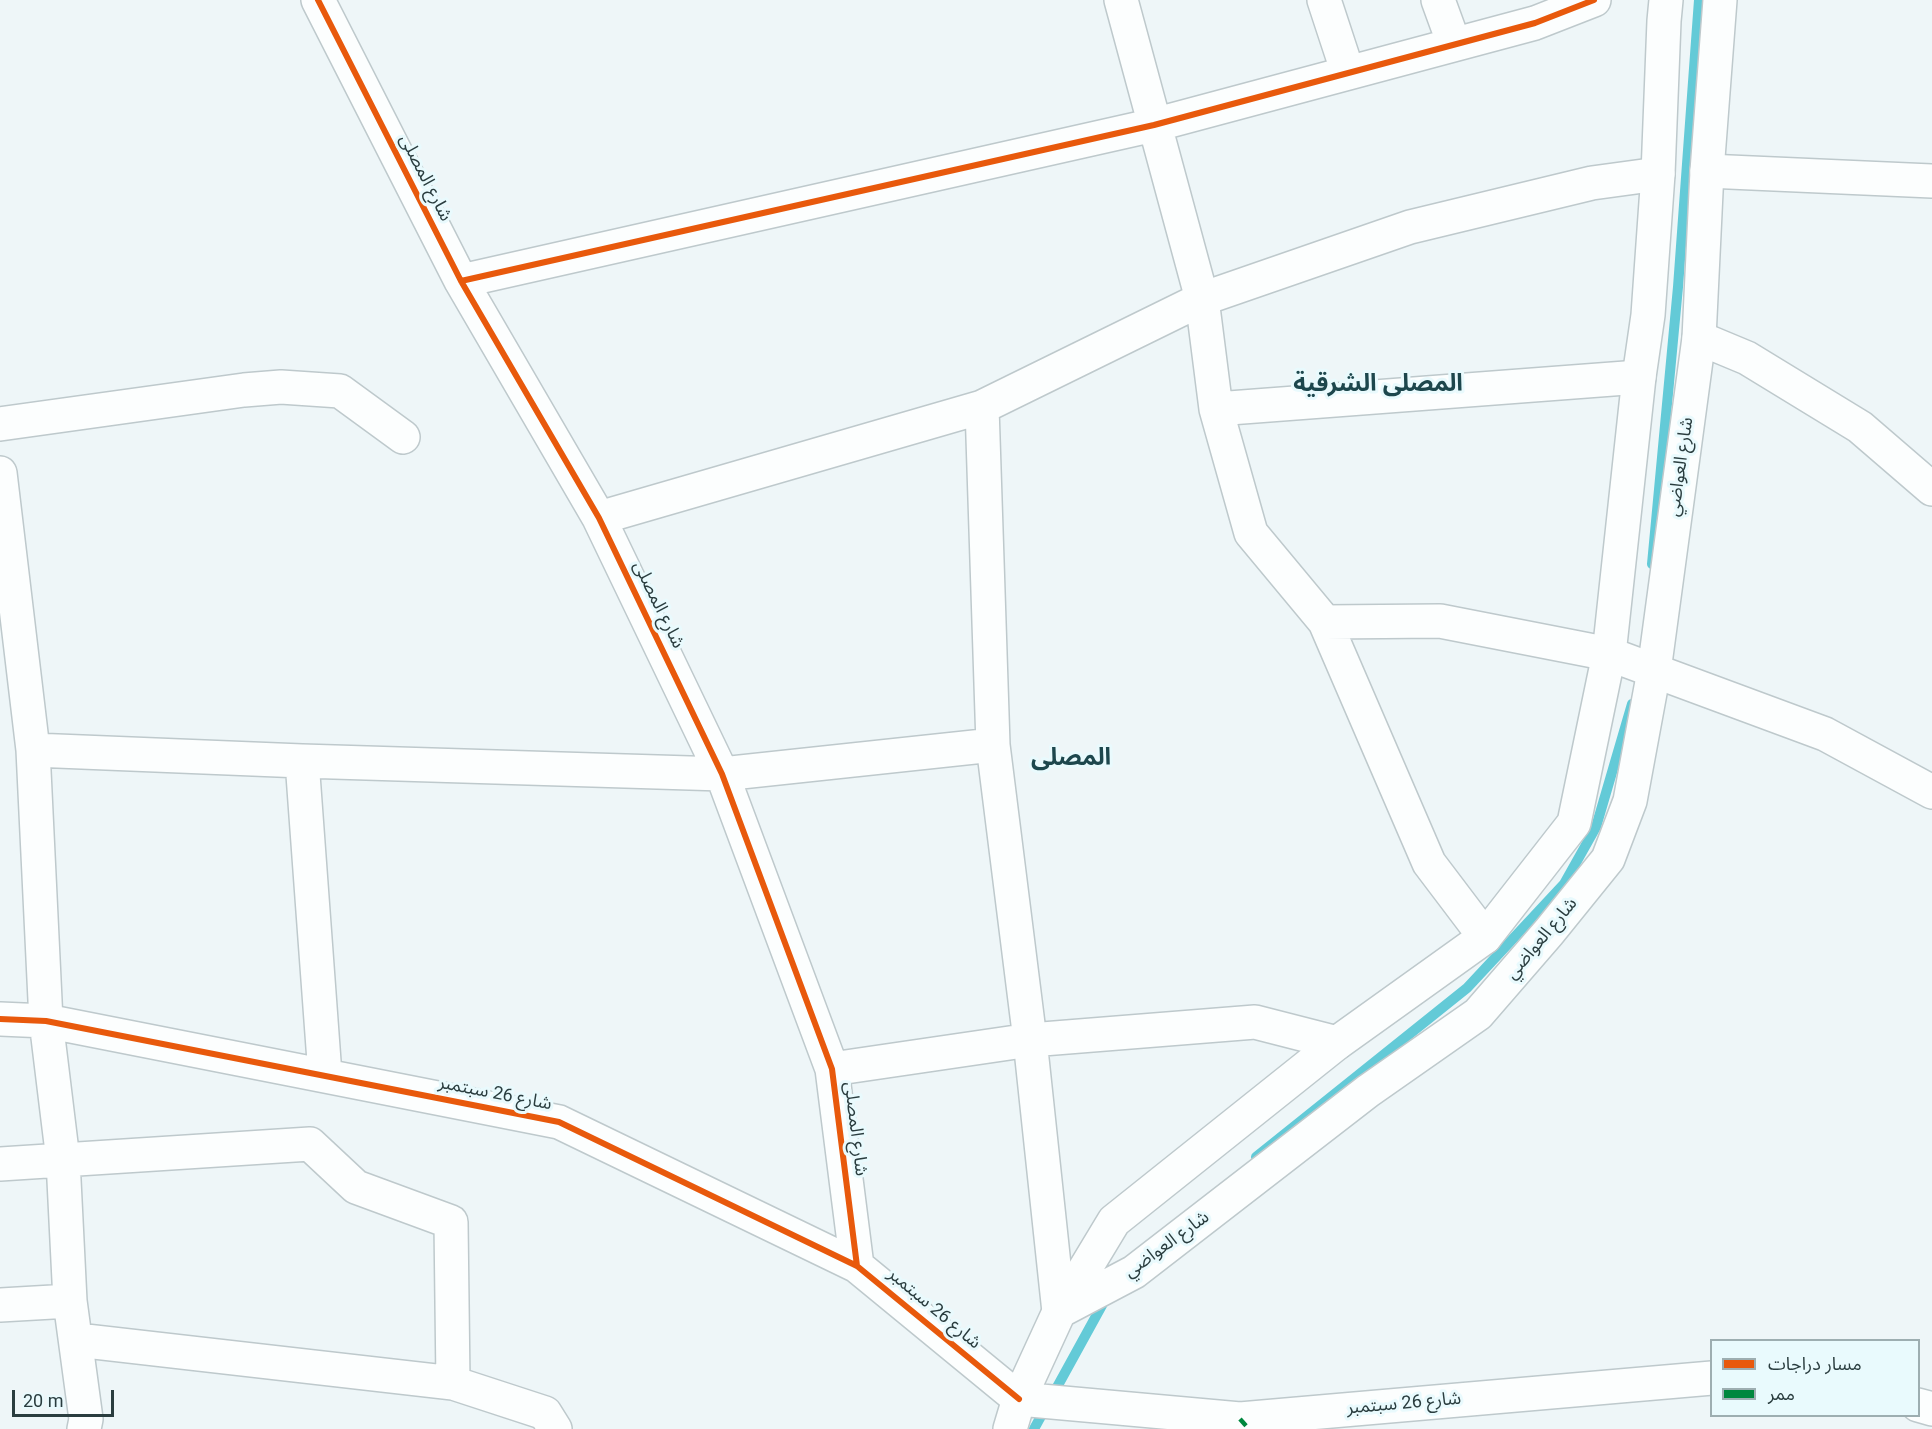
<!DOCTYPE html>
<html>
<head>
<meta charset="utf-8">
<style>
	body { margin:0 }
	#map { position:relative; width:1932px; height:1429px; overflow:hidden; background:#eef6f8; font-family:Roboto,"Noto Sans Arabic",sans-serif }
	canvas { display:block }
	.legend { position:absolute; left:1710px; top:1339px; width:210px; height:78px; box-sizing:border-box; background:#e9fafd; border:2px solid #9daeb1; margin:0; padding:8px 10px; list-style:none; font-size:18px; color:#2a3d3f }
	.legend li { display:flex; align-items:center; gap:12px; height:30px }
	.legend b { width:30px; border:2px solid #9daeb1 }
	.scale { position:absolute; left:12px; top:1390px; width:102px; height:27px; box-sizing:border-box; border:3px solid #2a3d3f; border-top:0; padding-left:8px; font-size:18px; line-height:21px; white-space:nowrap; color:#2a3d3f; -webkit-text-stroke:4px #e9fafd; paint-order:stroke }
</style>
</head>
<body>
<div id="map">
<canvas width="1932" height="1429"></canvas>
<ul class="legend">
<li><b style="height:8px;background:#e8590c"></b>مسار دراجات</li>
<li><b style="height:8px;background:#00873e"></b>ممر</li>
</ul>
<div class="scale">20 m</div>
</div>
<script>
const ctx = document.querySelector('canvas').getContext('2d');
ctx.lineJoin = 'round';
const shape = rows => new Path2D(rows.map(r => 'M' + r).join(''));
function stroke(path, color, width, dash) { ctx.strokeStyle = color; ctx.lineWidth = width; ctx.lineCap = dash ? 'butt' : 'round'; ctx.setLineDash(dash || []); ctx.stroke(path); }
function drawText(font, color, halo, rows, align = 'center') {
  ctx.font = font + ' Roboto,"Noto Sans Arabic",sans-serif'; ctx.lineWidth = 6; ctx.setLineDash([]); ctx.textBaseline = 'middle'; ctx.strokeStyle = halo; ctx.fillStyle = color; for (const [text, x, y, turn = 0] of rows) {
    ctx.save(); ctx.translate(x, y); ctx.rotate((+turn || 0) * Math.PI / 180); ctx.textAlign = isNaN(turn) ? turn : align; if (halo) ctx.strokeText(text, 0, 0); ctx.fillText(text, 0, 0); ctx.restore();
  }
}
const stream = shape([
	[1652,564,1678,287,1699,0],
	[1256,1157,1467,988,1564,884,1596,827,1632,704],
	[1034,1429,1106,1298]
]);
const street = shape([
	[318,0,461,281,599,518,722,774,832,1069,857,1266],
	[1121,0,1202,299,1216,409,1251,533,1325,622,1429,863,1485,937],
	[1324,0,1348,73],
	[1438,0,1454,44],
	[1707,171,1932,181],
	[461,281,1154,125,1535,23,1594,0],
	[1699,338,1747,358,1860,427,1932,489],
	[982,407,993,745,1030,1040,1059,1312],
	[1216,409,1639,377],
	[0,424,244,390,281,387,340,391,403,437],
	[0,473,33,750,46,1021,63,1160,70,1301,86,1419,84,1429],
	[599,518,982,407,1202,299,1410,227,1592,183,1658,174],
	[1325,622,1440,621,1609,654,1825,734,1932,792],
	[33,750,302,761,722,774,993,745],
	[302,761,325,1075],
	[0,1019,46,1021,559,1122,857,1266,1019,1399],
	[832,1069,1030,1040,1255,1022,1337,1043],
	[0,1164,310,1144,356,1187,451,1222,453,1383],
	[0,1305,70,1301],
	[77,1340,453,1383,545,1413,555,1429]
]);
const secondary = shape([
	[1060,1311,1134,1272,1368,1091,1478,1014,1549,932,1608,859,1630,801,1654,671,1699,338,1707,171,1720,0],
	[1019,1399,1240,1419,1712,1378],
	[1918,1405,1932,1409],
	[1010,1429,1019,1399,1059,1312,1114,1221,1337,1043,1485,937,1574,823,1609,654,1639,377,1648,315,1658,174,1664,21,1666,0]
]);
const quiet = shape([
	[1240,1419,1249,1429]
]);
const cycleway = shape([
	[318,0,461,281,599,518,722,774,832,1069,857,1266],
	[461,281,1154,125,1535,23,1594,0],
	[0,1019,46,1021,559,1122,857,1266,1019,1399]
]);
const streetNames = [
	["شارع المصلى",425,178,63],
	["شارع العواضي",1681,467,-82],
	["شارع المصلى",658,605,64],
	["شارع العواضي",1542,939,-50],
	["شارع 26 سبتمبر",495,1094,11],
	["شارع المصلى",855,1129,83],
	["شارع العواضي",1167,1245,-36],
	["شارع 26 سبتمبر",934,1309,40],
	["شارع 26 سبتمبر",1404,1404,-5]
];
const districtNames = [
	["المصلى الشرقية",1378,385],
	["المصلى",1071,759]
];
stroke(stream, '#63cad7', 10);
stroke(street, '#bec9cc', 36);
stroke(secondary, '#bec9cc', 36);
stroke(street, '#fcfefe', 33);
stroke(secondary, '#fcfefe', 33);
stroke(quiet, '#00873e', 4.5, [9, 4.5]);
stroke(cycleway, '#e8590c', 6);
drawText('18px', '#2a3d3f', '#e9fafd', streetNames);
drawText('bold 24px', '#1d474d', '#e9fafd', districtNames);
</script>
</body>
</html>
